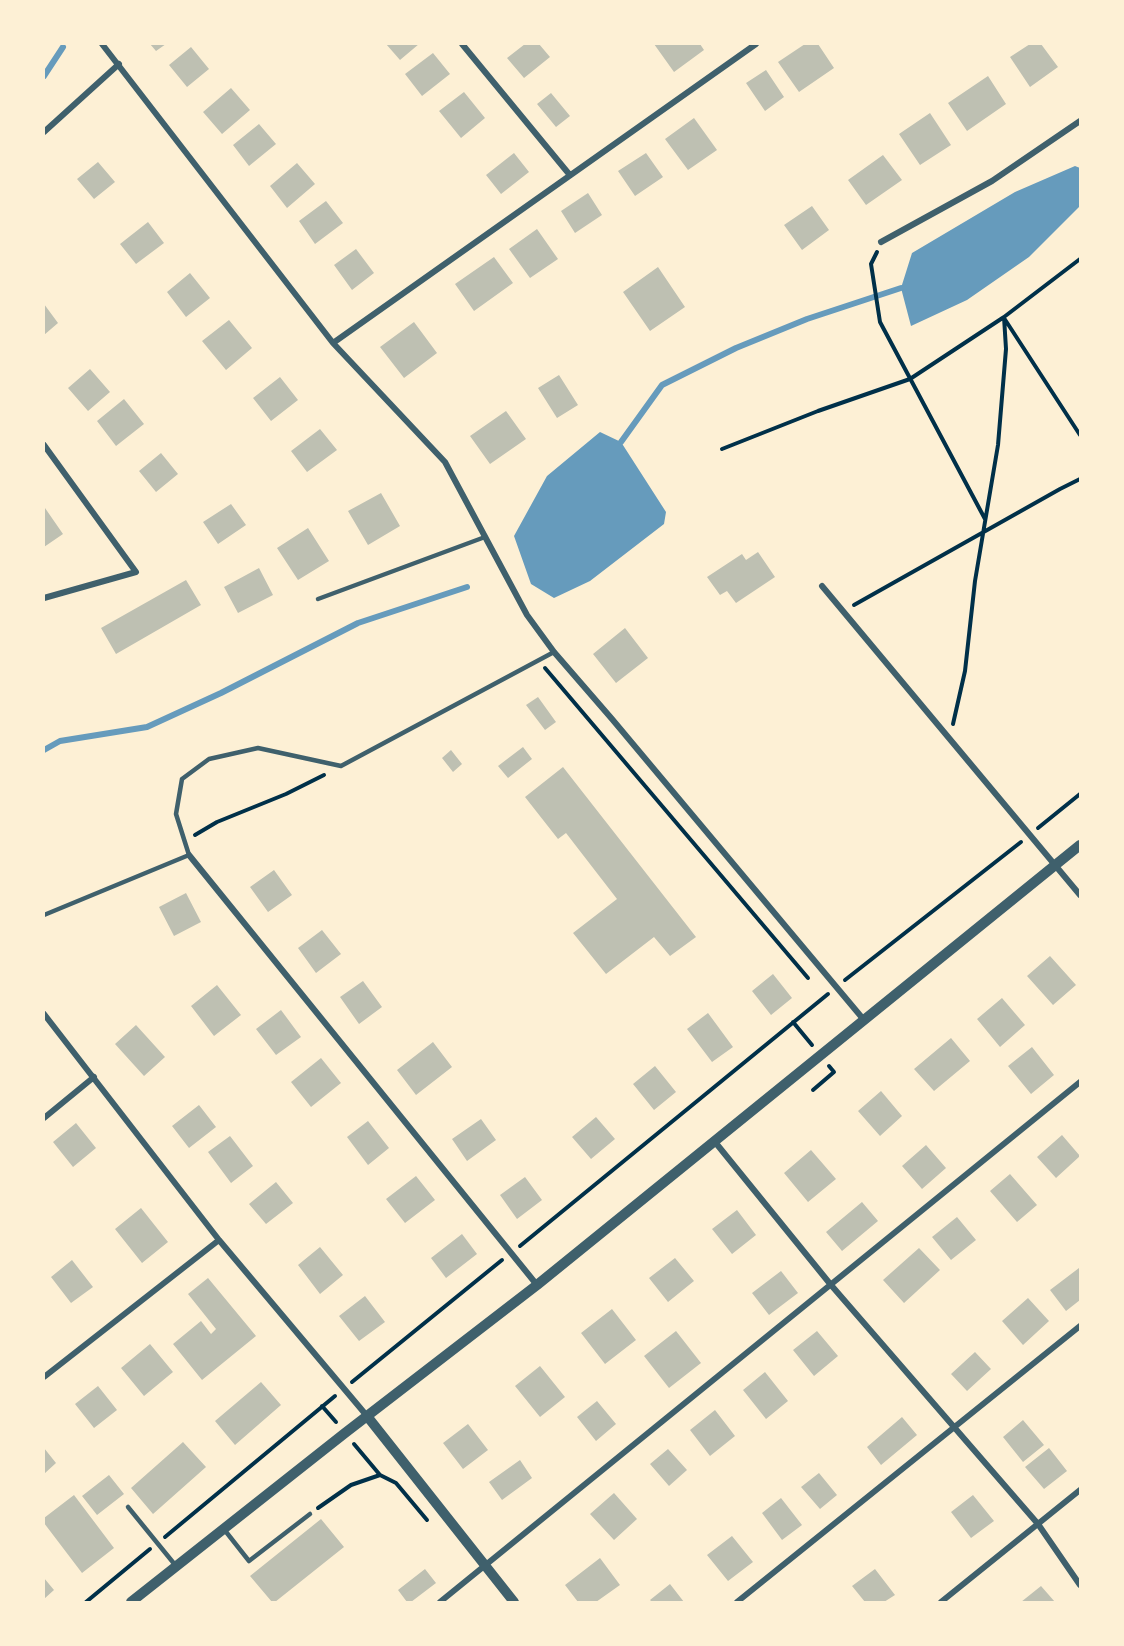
<!DOCTYPE html>
<html>
<head>
<meta charset="utf-8">
<style>
	body { margin:0 }
	#map { position:relative; width:1124px; height:1646px; overflow:hidden; background:#fdf0d5; font-family:Inter,sans-serif }
	canvas { display:block }
	.frame { position:absolute; inset:0; border:45px solid #fdf0d5; pointer-events:none }
</style>
</head>
<body>
<div id="map">
<canvas width="1124" height="1646"></canvas>
<div class="frame"></div>
</div>
<script>
const ctx = document.querySelector('canvas').getContext('2d');
ctx.lineJoin = 'round';
function paint(path, color) { ctx.fillStyle = color; ctx.fill(path, 'evenodd'); }
const shape = rows => new Path2D(rows.map(r => 'M' + r).join(''));
function stroke(path, color, width, dash) { ctx.strokeStyle = color; ctx.lineWidth = width; ctx.lineCap = dash ? 'butt' : 'round'; ctx.setLineDash(dash || []); ctx.stroke(path); }
const water = shape([
	[1075,166,1080,168,1080,206,1029,257,967,300,911,326,901,288,912,253,1015,192],
	[600,432,621,442,666,512,664,524,590,581,554,598,531,584,514,536,547,476]
]);
const stream = shape([
	[44,76,63,47],
	[621,442,662,385,736,348,807,319,901,288],
	[44,750,60,741,147,727,221,693,358,623,467,587]
]);
const building = shape([
	[150,44,166,44,156,51],
	[386,44,419,44,400,60],
	[525,44,539,44,550,57,524,78,507,58],
	[654,44,700,44,704,50,674,72],
	[805,44,818,44,834,68,799,92,778,62],
	[1030,44,1041,44,1058,67,1030,87,1010,57],
	[191,47,209,69,187,87,169,65],
	[433,53,450,74,422,96,405,74],
	[766,70,784,97,765,111,746,83],
	[988,76,1006,104,967,131,948,103],
	[231,88,250,110,222,134,203,112],
	[464,92,485,118,461,138,439,111],
	[551,93,570,116,556,127,537,104],
	[930,113,951,145,920,165,899,134],
	[694,118,717,150,688,170,665,139],
	[259,124,276,144,249,166,233,145],
	[514,153,529,172,501,194,486,175],
	[646,153,663,177,635,196,618,171],
	[883,155,902,180,866,205,848,180],
	[98,162,115,182,94,199,77,179],
	[297,163,315,184,287,208,270,186],
	[588,193,602,215,575,233,561,211],
	[326,201,343,223,315,244,299,221],
	[812,206,829,230,802,250,784,225],
	[148,222,164,243,136,264,120,244],
	[537,229,558,259,530,278,509,249],
	[356,249,374,273,352,290,334,265],
	[494,257,513,283,474,311,455,284],
	[658,267,685,307,650,331,623,292],
	[190,273,210,298,186,317,167,292],
	[44,304,58,323,44,335],
	[229,320,252,348,226,370,202,341],
	[414,322,437,353,404,378,380,347],
	[90,369,110,392,88,411,68,388],
	[559,375,578,405,557,418,538,388],
	[280,377,298,400,271,421,253,398],
	[124,399,144,424,116,446,97,421],
	[506,411,526,439,490,464,470,436],
	[320,429,337,450,307,472,291,451],
	[161,453,178,474,156,492,139,471],
	[381,493,400,526,368,545,348,511],
	[231,504,246,525,218,544,203,522],
	[45,508,63,534,44,547,44,509],
	[308,528,329,561,298,580,277,548],
	[758,552,775,577,736,603,727,591,720,595,707,577,742,554,746,560],
	[259,568,273,595,238,613,224,587],
	[186,580,201,605,116,654,101,628],
	[625,628,648,658,616,683,593,654],
	[538,697,556,722,545,730,526,705],
	[523,747,532,759,508,778,498,766],
	[451,750,462,764,453,772,442,758],
	[563,767,696,937,670,956,654,937,606,974,573,933,617,899,566,833,558,839,525,797],
	[274,870,292,895,268,912,250,887],
	[186,893,201,922,174,936,159,907],
	[322,930,341,954,316,973,298,948],
	[1050,956,1076,985,1053,1005,1027,976],
	[773,974,792,998,771,1015,752,991],
	[363,981,382,1007,359,1024,340,997],
	[217,985,241,1015,214,1036,191,1006],
	[1002,998,1025,1025,1000,1047,977,1019],
	[281,1010,301,1037,276,1055,256,1029],
	[708,1013,733,1047,712,1062,687,1029],
	[136,1025,165,1057,144,1076,115,1044],
	[951,1038,970,1061,934,1091,914,1069],
	[433,1042,452,1067,416,1095,397,1070],
	[1032,1047,1054,1075,1031,1094,1008,1066],
	[321,1058,341,1083,311,1107,291,1082],
	[655,1066,676,1092,654,1110,633,1084],
	[881,1091,902,1116,880,1136,858,1111],
	[199,1105,216,1127,189,1148,172,1126],
	[596,1117,615,1139,591,1159,572,1137],
	[481,1119,496,1140,467,1161,452,1139],
	[368,1121,389,1148,368,1165,347,1137],
	[76,1123,96,1148,73,1167,53,1142],
	[1062,1135,1080,1156,1056,1178,1037,1157],
	[230,1136,253,1166,231,1183,208,1152],
	[926,1145,946,1168,922,1189,902,1166],
	[811,1150,836,1179,808,1202,784,1173],
	[1010,1174,1037,1205,1017,1222,990,1191],
	[416,1176,435,1200,405,1223,386,1199],
	[525,1177,542,1200,517,1219,500,1195],
	[276,1182,293,1203,266,1224,249,1204],
	[862,1202,878,1221,842,1251,826,1232],
	[141,1208,168,1242,142,1263,115,1229],
	[737,1210,756,1235,732,1254,712,1229],
	[957,1217,976,1240,951,1260,932,1237],
	[462,1234,477,1254,446,1278,431,1258],
	[320,1247,343,1275,320,1294,298,1265],
	[919,1248,940,1270,904,1303,883,1280],
	[675,1258,694,1281,668,1302,649,1278],
	[72,1260,93,1287,71,1303,51,1277],
	[1079,1268,1080,1300,1066,1311,1050,1290],
	[781,1271,798,1293,769,1315,752,1293],
	[208,1278,256,1336,202,1380,173,1344,201,1321,211,1334,216,1329,188,1294],
	[365,1296,385,1322,359,1341,339,1316],
	[1028,1298,1049,1321,1023,1345,1002,1321],
	[612,1309,636,1340,605,1364,581,1333],
	[676,1331,701,1363,669,1388,644,1356],
	[817,1331,838,1356,814,1376,793,1350],
	[150,1344,173,1372,144,1396,121,1368],
	[975,1352,991,1369,967,1391,951,1374],
	[540,1366,565,1397,540,1417,515,1386],
	[765,1372,788,1401,766,1419,743,1390],
	[261,1382,281,1405,235,1445,215,1421],
	[98,1386,117,1410,94,1428,75,1404],
	[597,1401,616,1424,596,1441,577,1417],
	[715,1410,735,1436,710,1456,690,1430],
	[902,1417,917,1435,881,1465,867,1447],
	[1023,1420,1044,1445,1023,1462,1003,1437],
	[468,1424,488,1450,463,1469,443,1443],
	[183,1442,206,1467,153,1514,131,1488],
	[44,1448,56,1463,44,1474],
	[1049,1448,1067,1471,1044,1489,1025,1467],
	[668,1449,687,1470,669,1486,650,1464],
	[520,1460,532,1478,502,1500,489,1482],
	[819,1473,837,1495,820,1509,801,1487],
	[109,1475,124,1494,97,1515,82,1496],
	[614,1493,637,1519,614,1540,590,1514],
	[74,1495,114,1548,82,1573,44,1523,44,1518],
	[973,1495,994,1521,971,1538,951,1512],
	[781,1498,802,1525,782,1540,762,1513],
	[321,1519,344,1547,275,1602,272,1602,250,1576],
	[732,1536,753,1562,728,1581,707,1555],
	[600,1558,620,1585,596,1602,578,1602,565,1585],
	[425,1569,436,1583,411,1602,407,1602,398,1590],
	[875,1569,895,1595,884,1602,865,1602,852,1586],
	[44,1578,54,1590,44,1599],
	[670,1584,684,1602,652,1602,650,1600],
	[1041,1586,1055,1602,1021,1602]
]);
const path = shape([
	[877,252,871,264,880,322,985,519],
	[1004,318,1080,435],
	[722,449,818,411,910,379,1004,317,1080,259],
	[854,605,1060,489,1080,479],
	[545,668,808,978],
	[953,724,965,671,975,581,998,445,1006,349,1004,317],
	[1038,828,1080,794],
	[195,835,217,822,286,794,324,775],
	[845,980,1021,842],
	[793,1022,812,1045],
	[813,1090,834,1072,829,1066],
	[520,1246,828,994],
	[352,1382,502,1260],
	[322,1406,336,1422],
	[354,1444,380,1475,396,1483,427,1520],
	[318,1508,351,1485,380,1475],
	[165,1537,335,1396],
	[86,1602,150,1549]
]);
const service = shape([
	[318,599,485,537],
	[44,915,189,855,176,814,182,779,209,759,258,748,341,766,554,652],
	[128,1507,176,1566],
	[223,1528,249,1561,310,1514]
]);
const minor = shape([
	[102,44,333,343,445,462,527,615,554,652,612,719,864,1020],
	[462,44,569,174],
	[44,132,119,64],
	[881,242,992,181,1080,121],
	[333,343,756,44],
	[44,445,136,572,44,598],
	[822,586,1080,895],
	[189,855,537,1285],
	[44,1014,219,1240,367,1416],
	[44,1118,94,1077],
	[715,1142,831,1285,1038,1524,1080,1585],
	[44,1377,219,1240],
	[440,1602,1080,1082],
	[737,1602,1080,1326],
	[941,1602,1080,1490]
]);
const tertiary = shape([
	[367,1416,514,1602],
	[131,1602,345,1433,537,1285,1080,845]
]);
paint(water, '#669bbc');
stroke(stream, '#669bbc', 6);
paint(building, '#bec0b2');
stroke(path, '#003049', 4);
stroke(service, '#3f606c', 4.5);
stroke(minor, '#3f606c', 6);
stroke(tertiary, '#3f606c', 10);
</script>
</body>
</html>
